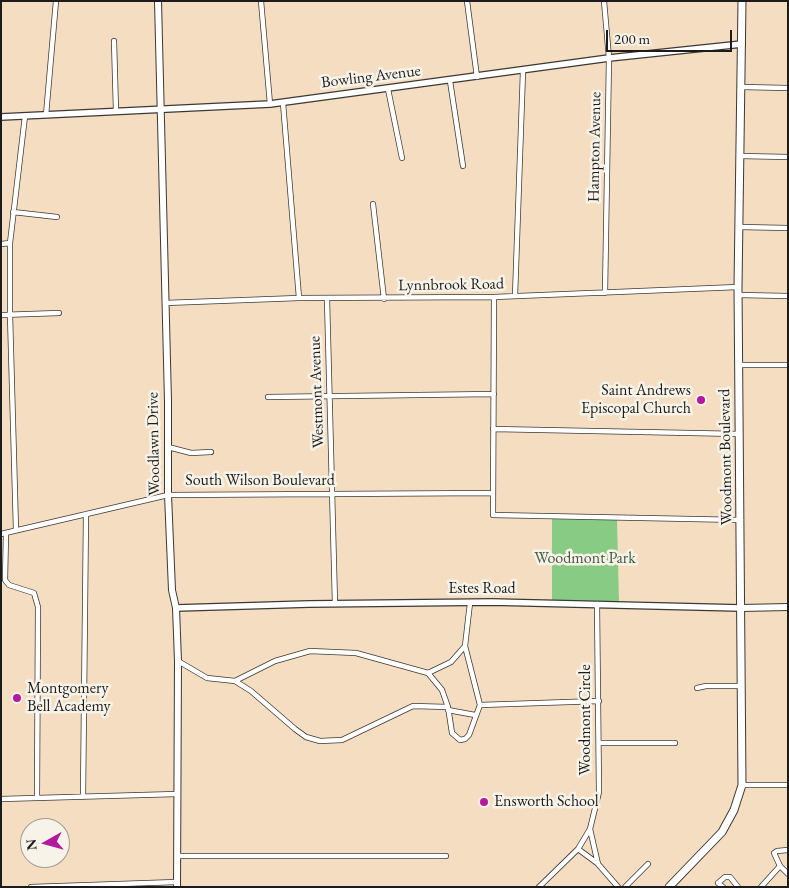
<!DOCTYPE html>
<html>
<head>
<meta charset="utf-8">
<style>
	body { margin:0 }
	#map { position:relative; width:789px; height:888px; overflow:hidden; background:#f4ddc0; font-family:"EB Garamond",serif }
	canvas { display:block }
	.frame { position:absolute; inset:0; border:2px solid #1c1c1c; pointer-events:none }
	.north { position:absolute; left:20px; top:818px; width:50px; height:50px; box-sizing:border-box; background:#f7f3e8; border:1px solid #9f9d96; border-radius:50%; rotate:263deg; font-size:14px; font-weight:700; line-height:20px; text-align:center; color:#1c1c1c }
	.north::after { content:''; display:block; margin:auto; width:18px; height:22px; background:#b5179e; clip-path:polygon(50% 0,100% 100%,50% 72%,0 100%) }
	.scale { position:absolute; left:606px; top:30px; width:126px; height:22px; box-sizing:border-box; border:2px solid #1c1c1c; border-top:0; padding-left:6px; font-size:15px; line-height:18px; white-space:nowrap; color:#1c1c1c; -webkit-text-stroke:4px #f7f3e8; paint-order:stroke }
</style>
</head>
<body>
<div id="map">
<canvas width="789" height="888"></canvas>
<div class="frame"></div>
<div class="north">N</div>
<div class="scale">200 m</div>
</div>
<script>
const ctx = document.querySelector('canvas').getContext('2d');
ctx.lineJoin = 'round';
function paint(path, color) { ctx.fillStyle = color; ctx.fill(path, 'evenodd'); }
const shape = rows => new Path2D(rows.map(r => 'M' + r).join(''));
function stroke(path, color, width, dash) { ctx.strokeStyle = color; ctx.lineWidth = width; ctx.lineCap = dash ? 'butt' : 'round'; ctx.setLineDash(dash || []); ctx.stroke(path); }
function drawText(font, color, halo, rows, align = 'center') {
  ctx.font = font + ' "EB Garamond",serif'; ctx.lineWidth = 5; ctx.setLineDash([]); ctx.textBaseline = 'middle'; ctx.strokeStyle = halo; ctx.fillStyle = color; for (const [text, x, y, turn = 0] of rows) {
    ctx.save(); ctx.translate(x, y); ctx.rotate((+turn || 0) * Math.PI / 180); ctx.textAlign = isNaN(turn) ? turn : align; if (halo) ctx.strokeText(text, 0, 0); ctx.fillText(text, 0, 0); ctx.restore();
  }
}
const green = shape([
	[552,519,617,520,619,602,552,601]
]);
const minor = shape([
	[261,1,270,104],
	[467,1,477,77],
	[604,1,609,58,605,293],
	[114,41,116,111],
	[450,81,463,166],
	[742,87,788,88],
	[388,89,402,158],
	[283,103,299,298],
	[46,115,56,1],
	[740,156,788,157],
	[373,204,384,299],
	[13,212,57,217],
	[740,227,788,228],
	[1,244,10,243],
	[739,295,788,296],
	[515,296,523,71],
	[494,297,493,515,741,520],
	[327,299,335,604],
	[165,303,299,298,494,297,738,287],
	[1,315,59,313],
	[739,365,788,365],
	[268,397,494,394],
	[493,429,740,434],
	[168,447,191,453,211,452],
	[16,530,10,315,10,243,25,116],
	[6,533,5,580,9,585,34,593,38,607,37,798],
	[1,534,168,495,493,493],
	[597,604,599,792,590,829,598,864,618,887],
	[465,646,480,705],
	[178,661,207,678,235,681,251,691,295,729,306,737,320,741,342,740,413,706,448,707],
	[428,673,442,690,448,707,452,733,460,740,465,739,469,735,480,705],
	[235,681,275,661,310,651,356,653,428,673,451,662,465,646,470,603],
	[697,688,706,686,741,686],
	[480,705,599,701],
	[448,710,475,715],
	[599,743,675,743],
	[742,785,788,785],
	[83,797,86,514],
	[1,799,177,794],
	[578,849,597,863],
	[788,850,777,851,774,853,780,866,788,874],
	[177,856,446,856],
	[31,887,177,882],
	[539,887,578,849,590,829],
	[625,887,648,864],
	[723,887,718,883,725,877,730,877,738,887],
	[761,887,780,866]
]);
const tertiary = shape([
	[1,117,270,104,609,58,742,44],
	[176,608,309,604,492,602,741,608]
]);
const secondary = shape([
	[158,1,168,401,168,495,172,590,176,608,178,661,177,887],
	[741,608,788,607]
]);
const primary = shape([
	[669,887,722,832,734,810,742,785,738,287,742,1]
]);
const markers = [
	[701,400,5,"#b5179e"],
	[17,698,5,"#b5179e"],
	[484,802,5,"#b5179e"]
];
const streetNames = [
	["Bowling Avenue",371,77,-7],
	["Hampton Avenue",595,147,-89],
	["Lynnbrook Road",451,285,-1],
	["Westmont Avenue",317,392,-92],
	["Woodlawn Drive",154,444,-91],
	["Woodmont Boulevard",726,457,-91],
	["South Wilson Boulevard",260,481],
	["Estes Road",482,589],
	["Woodmont Circle",586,720,-90]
];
const poiNames = [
	["Saint Andrews",691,391,"right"],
	["Episcopal Church",691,409,"right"],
	["Montgomery",27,689],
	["Bell Academy",27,707],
	["Ensworth School",494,802]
];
const parkNames = [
	["Woodmont Park",585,559]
];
paint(green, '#88cb84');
stroke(minor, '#3c3935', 6);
stroke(tertiary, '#3c3935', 8);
stroke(secondary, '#3c3935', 8);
stroke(primary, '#3c3935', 9);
stroke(minor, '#fff', 4.5);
stroke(tertiary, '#fff', 5.5);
stroke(secondary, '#fff', 6);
stroke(primary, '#fff', 7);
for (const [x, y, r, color] of markers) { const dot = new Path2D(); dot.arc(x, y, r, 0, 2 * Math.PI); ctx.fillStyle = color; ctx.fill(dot); stroke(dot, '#f7f3e8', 2); }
drawText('16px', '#1c1c1c', '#f7f3e8', streetNames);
drawText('16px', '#1c1c1c', '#f7f3e8', poiNames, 'left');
drawText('16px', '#425940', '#f7f3e8', parkNames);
</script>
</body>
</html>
